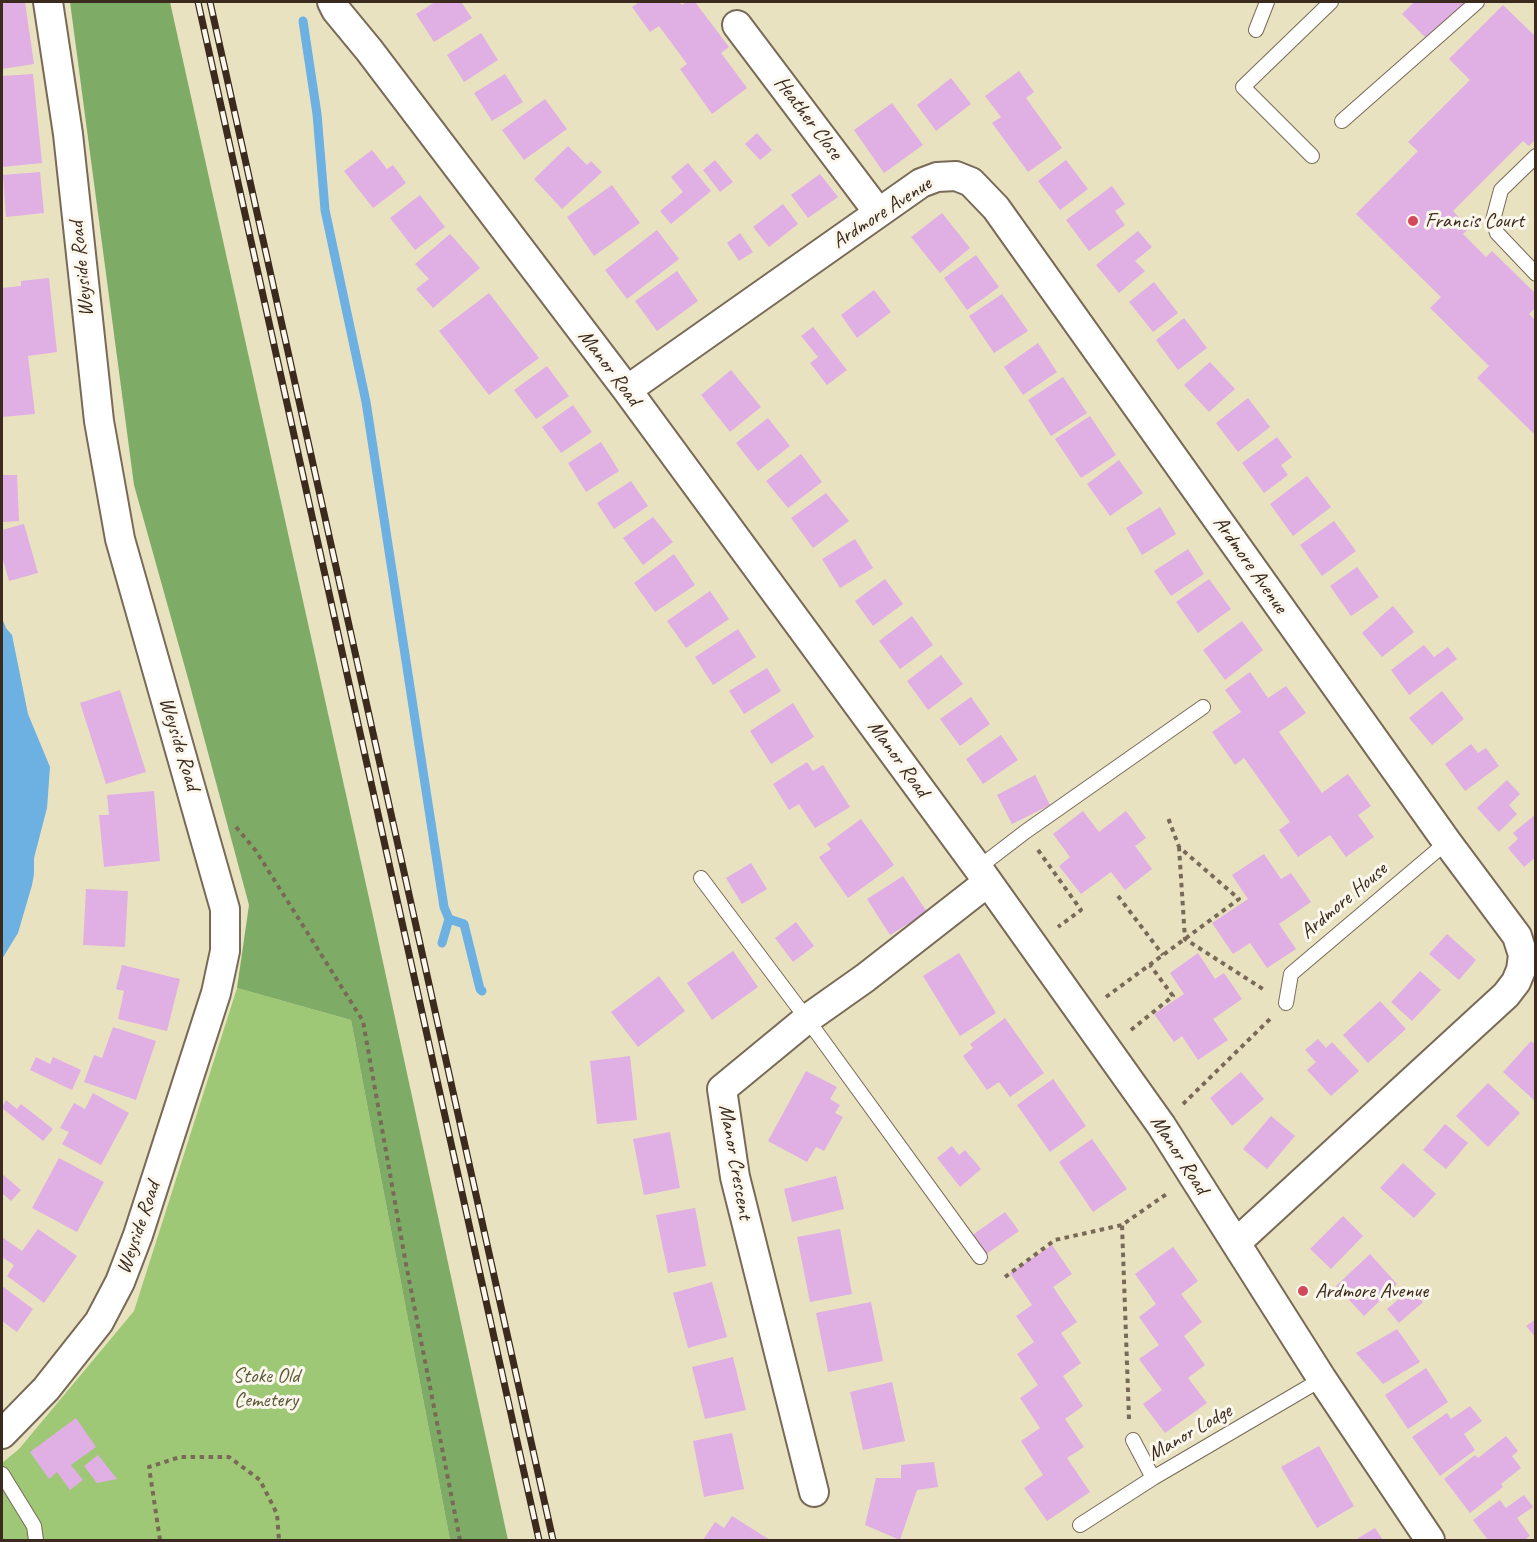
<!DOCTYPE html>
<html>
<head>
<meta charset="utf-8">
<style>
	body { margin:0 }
	#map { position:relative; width:1537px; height:1542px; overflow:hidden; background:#e9e2c1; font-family:Caveat,sans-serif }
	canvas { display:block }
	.frame { position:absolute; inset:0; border:3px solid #3b2a1e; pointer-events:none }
</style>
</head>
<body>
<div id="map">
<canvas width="1537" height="1542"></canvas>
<div class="frame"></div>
</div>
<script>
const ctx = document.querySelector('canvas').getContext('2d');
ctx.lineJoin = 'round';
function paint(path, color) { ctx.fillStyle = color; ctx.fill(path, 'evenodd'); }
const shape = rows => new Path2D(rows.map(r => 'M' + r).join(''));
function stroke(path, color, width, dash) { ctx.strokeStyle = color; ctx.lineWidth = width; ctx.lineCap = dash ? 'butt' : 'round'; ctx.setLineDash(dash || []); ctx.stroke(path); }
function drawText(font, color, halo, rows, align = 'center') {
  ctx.font = font + ' Caveat,sans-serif'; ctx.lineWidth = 6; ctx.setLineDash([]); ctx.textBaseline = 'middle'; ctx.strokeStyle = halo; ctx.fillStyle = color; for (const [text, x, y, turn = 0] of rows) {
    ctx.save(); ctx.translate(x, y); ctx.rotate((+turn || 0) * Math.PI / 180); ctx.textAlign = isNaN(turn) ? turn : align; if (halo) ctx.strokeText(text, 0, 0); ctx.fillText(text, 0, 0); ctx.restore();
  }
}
const green = shape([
	[237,988,351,1020,450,1540,2,1540,2,1463,19,1449,134,1311]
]);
const forest = shape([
	[70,2,170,2,373,916,508,1540,450,1540,351,1020,237,988,249,905,189,682,134,485]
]);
const water = shape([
	[2,618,6,628,12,635,28,714,50,767,47,808,34,858,34,874,32,885,18,933,2,959]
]);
const stream = shape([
	[303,21,317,114,325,210,366,402,444,907,449,919,442,943],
	[449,919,464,924,480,989,482,991]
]);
const building = shape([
	[2,2,25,2,34,64,2,69],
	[435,2,461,2,472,18,434,42,416,14],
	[639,2,679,2,682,5,687,2,695,2,729,47,721,53,747,88,712,114,680,69,687,64,659,26,650,32,632,7],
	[1414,2,1471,2,1430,42,1402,14],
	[1503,5,1536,37,1536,139,1529,146,1523,141,1453,211,1469,228,1463,234,1486,257,1492,251,1536,294,1536,307,1529,314,1536,321,1536,430,1533,433,1477,378,1489,366,1430,308,1441,297,1356,214,1418,151,1408,142,1470,80,1449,59],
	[481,33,498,60,464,82,447,55],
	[1019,71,1034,92,1026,98,1062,148,1028,172,992,123,1001,117,985,96],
	[33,74,42,163,2,167,2,76],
	[505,74,523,102,492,121,474,93],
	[951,78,971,104,936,131,917,105],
	[545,99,567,129,524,160,502,130],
	[892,103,923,145,884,173,854,130],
	[757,133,772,150,760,160,745,144],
	[568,146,587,165,591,161,602,172,562,209,534,179],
	[372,150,387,169,393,165,406,183,373,208,344,171],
	[715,160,733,182,720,192,703,170],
	[1066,160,1088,189,1060,210,1038,181],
	[688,163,711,191,671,224,660,211,683,192,671,177],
	[40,172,44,213,6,217,3,175],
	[820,174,838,197,808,218,791,195],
	[612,185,640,223,594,256,567,217],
	[1112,186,1125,204,1115,211,1125,225,1089,251,1066,220],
	[420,195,445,227,415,250,390,218],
	[783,204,798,224,769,247,753,227],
	[942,213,970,248,940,273,911,237],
	[657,230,679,259,627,299,605,270],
	[1138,231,1152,247,1135,261,1145,271,1119,293,1096,265],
	[740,233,753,252,739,261,727,243],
	[450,234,480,268,433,308,416,289,429,279,415,264],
	[976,255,999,287,967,310,944,278],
	[677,271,698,301,657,331,635,301],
	[49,278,57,352,28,356,35,414,2,417,2,288,21,286,21,281],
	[1154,282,1178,313,1153,332,1129,302],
	[874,290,891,312,857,338,841,315],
	[489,293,539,358,489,395,439,331],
	[1002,294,1028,331,994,353,969,316],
	[1184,318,1207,348,1178,370,1156,340],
	[813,327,847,370,827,385,810,363,818,357,801,336],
	[1038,343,1057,372,1023,395,1004,367],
	[1210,362,1235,389,1209,412,1184,385],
	[547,366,569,396,536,419,514,390],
	[731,370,761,407,730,432,701,395],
	[1063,377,1087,413,1051,436,1028,400],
	[1248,398,1270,427,1238,452,1216,423],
	[573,405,592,432,561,453,542,427],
	[1090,416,1116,455,1081,478,1055,439],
	[768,418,790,446,758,471,736,443],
	[1277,437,1292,457,1281,465,1288,475,1264,493,1242,463],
	[601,442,619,471,586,492,568,463],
	[801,454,822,482,788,508,766,481],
	[1119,460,1143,493,1110,516,1087,484],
	[2,475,17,475,19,521,2,522],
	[1307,476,1331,507,1293,536,1270,504],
	[631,481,648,506,614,529,597,503],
	[826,493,849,521,813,548,791,518],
	[1160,507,1176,534,1142,555,1126,528],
	[653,517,673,542,643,565,623,538],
	[1334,521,1356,551,1322,576,1300,545],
	[24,524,38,573,9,581,2,556,2,530],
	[855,539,873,568,840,588,822,559],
	[1188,549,1204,574,1171,596,1154,571],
	[674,554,695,585,655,612,634,583],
	[1357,567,1379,597,1351,616,1330,586],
	[885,579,903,604,873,626,855,601],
	[1209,579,1231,609,1198,633,1176,602],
	[710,591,729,619,686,648,667,621],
	[1393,606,1414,632,1382,657,1362,633],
	[912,616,933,645,900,669,879,641],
	[1242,621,1263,650,1225,680,1203,650],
	[738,629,756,657,713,685,695,657],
	[1424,645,1434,657,1448,647,1457,659,1409,695,1391,670],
	[941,655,963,684,928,710,907,681],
	[767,668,781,691,744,714,729,691],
	[1250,672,1268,698,1286,686,1306,713,1279,732,1322,793,1348,774,1371,806,1358,815,1374,837,1346,857,1330,835,1298,857,1279,830,1290,822,1244,758,1235,765,1212,732,1241,712,1225,690],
	[120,690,146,772,106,784,80,703],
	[1442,691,1464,719,1432,745,1409,718],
	[971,697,990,724,960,746,940,719],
	[793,703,814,737,771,764,750,731],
	[1001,735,1018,760,983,784,966,759],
	[1471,744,1478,753,1486,748,1499,766,1465,791,1445,764],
	[807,762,813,771,823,765,850,807,815,828,799,804,789,810,773,784],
	[1035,775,1050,805,1012,824,997,795],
	[1507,780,1520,794,1509,805,1517,814,1499,832,1477,808],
	[154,791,160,861,104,867,99,815,109,815,107,795],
	[1083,811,1099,832,1126,811,1146,838,1135,846,1152,869,1125,890,1111,872,1081,894,1059,866,1070,857,1053,834],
	[1536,814,1536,857,1524,867,1508,848,1518,839,1513,833],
	[861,819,894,865,848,898,819,857,831,849,827,844],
	[1264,854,1281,879,1291,873,1311,902,1279,924,1296,949,1267,968,1250,943,1233,954,1212,923,1248,899,1232,875],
	[751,863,767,889,742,904,726,878],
	[903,876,927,912,890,935,867,899],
	[86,889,128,891,125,947,83,945],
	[796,922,814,946,793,962,775,938],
	[1447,934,1476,960,1459,980,1429,954],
	[733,951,758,987,712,1020,687,983],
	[959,953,996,1013,960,1036,923,976],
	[1198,953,1215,979,1224,973,1242,999,1213,1019,1228,1040,1198,1060,1182,1036,1174,1042,1154,1014,1184,994,1170,973],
	[122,965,180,979,167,1031,118,1019,124,991,116,989],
	[1420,971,1441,990,1412,1021,1391,1002],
	[659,976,685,1011,638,1047,611,1012],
	[1380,1001,1406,1029,1368,1063,1343,1035],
	[1005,1018,1044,1073,1010,1097,999,1082,987,1090,963,1056,973,1048,970,1044],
	[113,1027,156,1041,136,1100,84,1082,94,1055,102,1058],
	[1318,1039,1326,1048,1332,1042,1359,1071,1331,1096,1307,1070,1316,1062,1305,1050],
	[1531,1041,1536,1045,1536,1102,1503,1072],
	[630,1056,637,1120,597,1124,590,1061],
	[36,1057,50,1064,53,1057,81,1070,72,1090,30,1070],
	[806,1071,837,1087,830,1099,840,1105,835,1113,843,1117,824,1151,816,1147,807,1162,768,1141],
	[1241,1072,1264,1099,1232,1126,1210,1098],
	[1053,1079,1086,1126,1050,1152,1017,1105],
	[1488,1083,1520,1113,1488,1147,1456,1116],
	[93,1093,129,1113,101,1165,62,1144,69,1132,60,1128,74,1103,85,1109],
	[6,1100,17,1109,21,1104,53,1129,43,1141,2,1108],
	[1271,1116,1295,1136,1267,1169,1243,1149],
	[1445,1124,1468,1143,1446,1169,1423,1150],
	[670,1132,680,1188,644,1195,633,1139],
	[1092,1139,1127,1189,1093,1212,1059,1162],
	[952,1146,959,1155,965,1150,981,1169,960,1187,937,1158],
	[59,1158,104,1182,77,1232,32,1208],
	[1403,1163,1436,1194,1414,1218,1380,1188],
	[2,1174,21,1190,11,1201,2,1193],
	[836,1176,844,1209,792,1222,784,1189],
	[695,1208,706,1266,668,1273,656,1215],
	[1005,1212,1019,1231,985,1255,971,1236],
	[1343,1216,1363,1236,1331,1269,1310,1249],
	[38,1229,77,1256,44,1303,7,1276,14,1265,2,1257,2,1237,22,1251],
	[840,1229,852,1294,810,1302,797,1237],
	[1052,1245,1072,1274,1053,1287,1077,1322,1061,1333,1081,1363,1063,1376,1083,1406,1065,1419,1084,1447,1067,1458,1090,1492,1047,1521,1024,1488,1043,1475,1021,1441,1040,1428,1020,1398,1038,1385,1017,1354,1034,1342,1016,1316,1032,1305,1010,1273],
	[1173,1247,1198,1281,1181,1294,1202,1322,1184,1336,1205,1365,1188,1378,1207,1403,1165,1433,1143,1404,1162,1390,1139,1359,1159,1345,1139,1317,1156,1304,1135,1274],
	[1370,1254,1397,1284,1364,1316,1336,1286],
	[712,1282,727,1337,688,1348,673,1293],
	[2,1286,33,1309,17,1332,2,1321],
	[1411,1289,1423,1302,1399,1323,1387,1309],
	[871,1302,883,1361,828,1372,816,1313],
	[1536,1319,1536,1338,1526,1326],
	[1397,1329,1420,1362,1383,1384,1356,1353],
	[733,1357,746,1410,705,1419,692,1367],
	[1426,1368,1448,1402,1408,1429,1385,1395],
	[892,1382,905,1441,863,1450,850,1392],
	[1470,1406,1482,1421,1464,1434,1475,1450,1440,1476,1412,1437,1447,1413,1451,1419],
	[76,1418,96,1447,71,1465,83,1480,70,1490,57,1472,49,1479,30,1452],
	[732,1433,744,1489,704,1497,693,1441],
	[1506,1436,1518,1451,1512,1456,1521,1468,1501,1484,1503,1487,1470,1513,1444,1479,1475,1455,1478,1458],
	[1319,1446,1354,1506,1317,1528,1281,1467],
	[98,1455,117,1479,97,1483,84,1466],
	[934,1462,938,1487,917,1490,900,1540,865,1525,876,1478,901,1478,901,1465],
	[1524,1495,1533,1507,1517,1518,1530,1536,1524,1540,1488,1540,1473,1520,1500,1500,1506,1508],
	[732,1516,770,1540,703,1540,715,1522,724,1528],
	[1375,1528,1383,1540,1355,1540]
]);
const path = shape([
	[236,827,256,851,363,1021,405,1259,460,1540],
	[1179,847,1185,939,1266,991],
	[1038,850,1081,910,1058,927],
	[1118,896,1163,955],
	[1106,997,1239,899,1179,847,1167,815],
	[1131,1030,1173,996,1150,965],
	[1183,1104,1270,1019],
	[1005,1277,1055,1240,1122,1225],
	[1129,1419,1122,1225,1168,1193],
	[160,1540,149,1467,180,1457,229,1457,260,1480,277,1514,279,1540]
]);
const lane = shape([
	[1256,30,1267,2],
	[1342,121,1477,2],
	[1312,156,1243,87,1331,2],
	[1536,156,1501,190,1493,220,1497,233,1536,274],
	[978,868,1025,832,1203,707],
	[701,878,807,1019,980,1257],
	[1286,1003,1291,974,1447,842],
	[1133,1440,1153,1478],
	[2,1474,34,1526,36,1540],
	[1080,1525,1153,1478,1322,1379]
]);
const street = shape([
	[332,2,336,10,369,50,627,390,978,868,1161,1125,1322,1379,1430,1540],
	[737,25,878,212],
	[627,390,921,183,937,177,956,176,971,182,996,208,1447,842,1517,936,1523,955,1521,970,1516,982,1506,995,1237,1242],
	[2,1434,46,1389,99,1322,120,1282,138,1235,216,993,225,951,225,909,120,539,99,421,68,134,48,2],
	[814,1492,735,1177,722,1089,807,1019,865,978,988,882]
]);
const rail = shape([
	[198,2,539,1540],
	[210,2,553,1540]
]);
const markers = [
	[1413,221,6,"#d1495b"],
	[1303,1291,6,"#d1495b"]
];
const streetNames = [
	["Heather Close",808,118,53],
	["Ardmore Avenue",882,213,-33],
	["Weyside Road",82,269,-96],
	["Manor Road",609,368,53],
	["Ardmore Avenue",1250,565,55],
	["Weyside Road",179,744,73],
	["Manor Road",898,759,54],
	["Ardmore House",1344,901,-40],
	["Manor Road",1179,1155,57],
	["Manor Crescent",735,1162,80],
	["Weyside Road",139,1228,-71],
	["Manor Lodge",1190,1433,-30]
];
const poiNames = [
	["Francis Court",1425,221],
	["Ardmore Avenue",1315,1291]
];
const parkNames = [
	["Stoke Old",266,1376],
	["Cemetery",266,1400]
];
paint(green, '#9ec875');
paint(forest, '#7eac66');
paint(water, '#6db0e2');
stroke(stream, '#6db0e2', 9);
paint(building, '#e0afe3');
stroke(lane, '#786a57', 16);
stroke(street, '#786a57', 32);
stroke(path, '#786a57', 4, [4.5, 4.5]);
stroke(lane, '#fff', 14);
stroke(street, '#fff', 28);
stroke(rail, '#3b2a1e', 7);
stroke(rail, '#fbf7ec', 4.5, [14]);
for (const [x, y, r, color] of markers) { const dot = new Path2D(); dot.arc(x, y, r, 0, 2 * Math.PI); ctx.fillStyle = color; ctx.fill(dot); stroke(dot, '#fbf7ec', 2); }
drawText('21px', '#3b2a1e', '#fbf7ec', streetNames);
drawText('21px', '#3b2a1e', '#fbf7ec', poiNames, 'left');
drawText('21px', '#595938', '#fbf7ec', parkNames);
</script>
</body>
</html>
